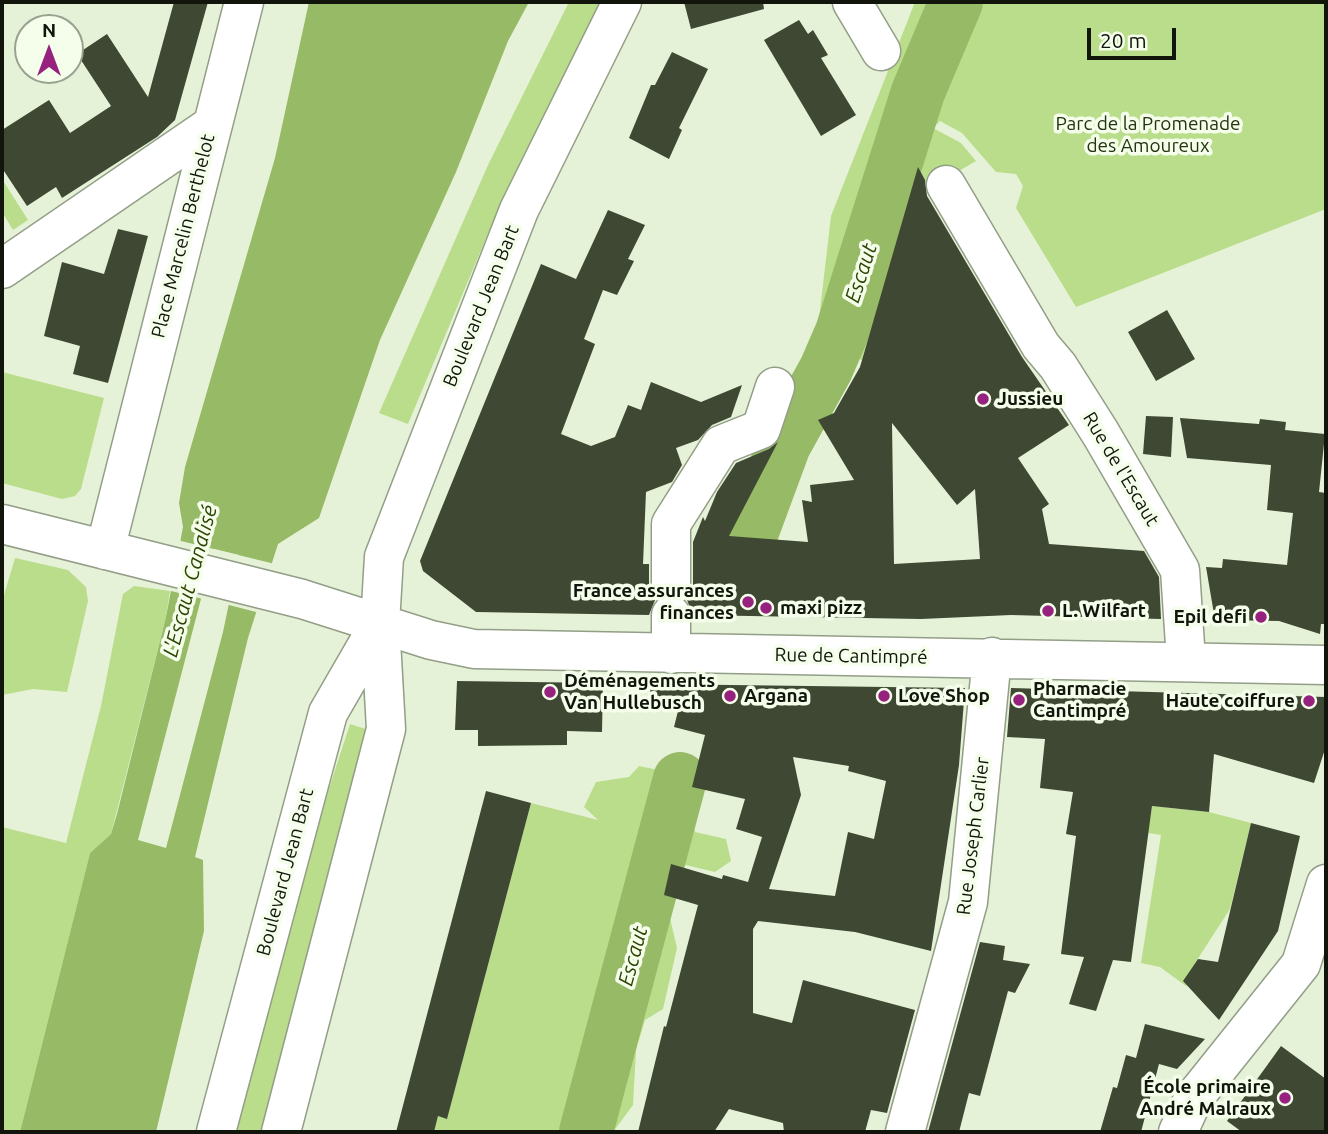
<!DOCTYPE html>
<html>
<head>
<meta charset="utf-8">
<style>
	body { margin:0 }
	#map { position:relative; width:1328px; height:1134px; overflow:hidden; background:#e6f2d8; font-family:Ubuntu,sans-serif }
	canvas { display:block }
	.frame { position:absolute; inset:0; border:4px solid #11150c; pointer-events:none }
	.north { position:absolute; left:14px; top:14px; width:70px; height:70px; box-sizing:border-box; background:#f4feea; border:2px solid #99a191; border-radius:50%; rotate:0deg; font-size:19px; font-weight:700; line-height:28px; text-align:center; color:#11150c }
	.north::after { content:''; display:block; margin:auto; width:24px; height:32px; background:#96217e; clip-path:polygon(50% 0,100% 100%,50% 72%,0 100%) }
	.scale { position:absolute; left:1087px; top:28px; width:89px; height:32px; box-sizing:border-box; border:4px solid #11150c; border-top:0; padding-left:9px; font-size:21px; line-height:24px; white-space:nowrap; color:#11150c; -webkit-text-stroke:5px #f4feea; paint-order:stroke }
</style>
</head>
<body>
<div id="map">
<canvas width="1328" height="1134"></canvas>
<div class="frame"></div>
<div class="north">N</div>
<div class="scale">20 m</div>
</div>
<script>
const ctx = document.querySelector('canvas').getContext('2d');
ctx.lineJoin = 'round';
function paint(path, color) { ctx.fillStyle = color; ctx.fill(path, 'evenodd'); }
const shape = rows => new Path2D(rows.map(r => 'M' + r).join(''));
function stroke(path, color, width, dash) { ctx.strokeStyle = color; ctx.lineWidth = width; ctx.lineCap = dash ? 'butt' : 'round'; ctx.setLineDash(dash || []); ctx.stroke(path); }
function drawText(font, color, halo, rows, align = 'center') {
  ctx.font = font + ' Ubuntu,sans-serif'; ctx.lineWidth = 7; ctx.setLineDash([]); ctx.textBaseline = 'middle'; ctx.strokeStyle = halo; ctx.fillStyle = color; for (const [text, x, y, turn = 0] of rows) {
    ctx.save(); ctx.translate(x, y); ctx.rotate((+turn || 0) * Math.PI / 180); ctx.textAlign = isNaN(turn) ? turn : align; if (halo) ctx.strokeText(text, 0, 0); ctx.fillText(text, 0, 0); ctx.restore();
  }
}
const green = shape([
	[569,2,601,2,492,224,408,424,379,413,488,165],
	[915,2,1326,2,1326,209,1076,307,1016,208,1023,186,1016,174,996,172,962,133,940,121,933,128,961,143,976,161,930,188,917,169,862,360,816,345,831,216],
	[2,179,28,220,13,230,2,212],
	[2,372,104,398,81,489,75,496,62,499,2,483],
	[15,558,68,570,86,587,88,601,67,692,33,689,2,695,2,602],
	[134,586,170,591,166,617,111,834,90,853,20,1132,2,1132,2,827,66,843,101,706,123,594],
	[350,724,369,730,265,1132,234,1132,319,819],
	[639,766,668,772,688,799,695,832,726,839,731,861,715,872,669,861,659,898,669,914,677,948,663,1009,645,1020,636,1050,633,1105,613,1132,434,1132,438,1116,447,1118,531,803,598,820,584,807,596,782,629,777],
	[1152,806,1209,812,1251,823,1230,909,1186,977,1190,980,1186,986,1160,967,1141,963,1161,835,1148,833]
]);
const water = shape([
	[309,2,529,2,508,41,456,172,380,340,319,518,278,544,248,638,195,857,203,860,204,931,156,1132,20,1132,90,853,111,834,117,814,166,617,183,527,179,503,185,467,275,158],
	[214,549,239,555,223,632,166,848,138,840]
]);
const pier = shape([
	[177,540,275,564,260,613,225,604,235,558,216,553,203,599,167,590]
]);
const river = shape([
	[750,537,784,445,826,369,842,332,918,92,956,2],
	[586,1132,680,779]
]);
const building = shape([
	[174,2,208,2,175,120,157,137,62,198,56,187,27,206,2,168,2,130,49,100,70,133,111,106,77,54,107,34,148,97],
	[684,2,763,2,764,9,691,29],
	[799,20,808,34,813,30,828,55,821,58,856,115,821,136,764,40],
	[672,52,708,69,679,128,682,130,669,159,629,138,651,85,655,85],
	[918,167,925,180,927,196,1022,357,1069,425,1018,458,1049,504,1042,509,1049,544,1144,551,1159,577,1161,619,1011,615,921,619,693,615,687,600,693,586,693,542,703,517,705,521,717,492,736,463,769,449,778,442,729,536,808,542,802,500,812,502,810,485,854,480,818,420,834,413,860,367],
	[892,423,957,505,975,489,980,559,894,564],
	[608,210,645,225,628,259,634,261,617,295,603,290,584,339,595,344,561,434,591,446,615,437,628,405,641,410,651,382,701,402,742,385,731,417,712,425,698,440,676,448,682,465,672,482,646,492,643,564,649,564,649,587,655,600,649,615,476,612,423,571,420,561,541,264,576,279],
	[118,229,148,236,108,383,73,374,80,346,44,336,62,262,104,274],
	[1167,310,1195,359,1156,381,1128,332],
	[1146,416,1173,417,1171,457,1143,454],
	[1180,418,1259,424,1260,419,1286,422,1285,430,1325,434,1319,492,1326,493,1326,624,1321,624,1320,634,1279,621,1215,620,1206,567,1222,568,1223,559,1287,565,1293,513,1267,510,1271,465,1187,458],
	[457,681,603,683,602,732,567,731,567,745,478,746,478,730,455,730],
	[652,684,965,688,959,765,931,951,855,932,758,921,753,929,753,1013,792,1023,803,980,915,1010,887,1113,871,1110,865,1132,784,1132,783,1123,729,1109,714,1132,638,1132,664,1026,666,1027,698,905,664,895,671,864,722,879,723,875,748,882,762,837,736,829,745,799,692,787,705,735,674,727,678,711,647,704],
	[793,757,849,766,848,771,886,781,874,839,848,832,835,896,769,889,801,795],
	[1011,688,1326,697,1326,746,1314,783,1214,754,1209,812,1152,806,1131,962,1113,960,1096,1011,1069,1004,1084,957,1061,954,1076,836,1066,834,1073,792,1040,788,1045,739,1007,737],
	[486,791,531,803,447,1119,438,1116,434,1132,396,1132],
	[1251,823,1300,836,1278,931,1219,1020,1183,981,1198,959,1218,962],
	[980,942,1005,946,1003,960,1030,964,1015,993,1008,991,980,1096,969,1093,959,1132,928,1132],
	[1145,1024,1205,1039,1177,1069,1159,1064,1141,1132,1100,1132,1113,1087,1117,1088,1126,1055,1136,1058],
	[1281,1046,1326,1079,1326,1132,1242,1132,1227,1121]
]);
const minor = shape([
	[852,2,881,51],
	[946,185,1041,346,1058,366,1101,434,1180,570,1186,660],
	[2,269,211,126],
	[2,524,302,599,431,640,474,649,1326,665],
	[105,550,244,2],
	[671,586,671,524,721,445,761,429,775,387],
	[671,615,671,654],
	[216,1132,328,713,380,623],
	[281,1132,386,729,380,623,384,557,519,210,622,2],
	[905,1132,968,902,992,657],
	[1178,1132,1193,1099,1301,964,1326,884]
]);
const markers = [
	[983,399,7,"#96217e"],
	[748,602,7,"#96217e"],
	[766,608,7,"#96217e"],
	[1048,611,7,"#96217e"],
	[1261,617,7,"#96217e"],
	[550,692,7,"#96217e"],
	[730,696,7,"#96217e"],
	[884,696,7,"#96217e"],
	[1019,700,7,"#96217e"],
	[1309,701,7,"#96217e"],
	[1285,1098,7,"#96217e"]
];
const parkNames = [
	["Parc de la Promenade",1148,124],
	["des Amoureux",1148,146]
];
const streetNames = [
	["Place Marcelin Berthelot",183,236,-76],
	["Boulevard Jean Bart",481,306,-68],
	["Rue de l'Escaut",1121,469,59],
	["Rue de Cantimpré",851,656,1],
	["Rue Joseph Carlier",973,836,-83],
	["Boulevard Jean Bart",285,872,-75]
];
const poiNames = [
	["Jussieu",997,399],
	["France assurances",734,591,"right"],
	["finances",734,613,"right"],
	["maxi pizz",780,608],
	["L. Wilfart",1062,611],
	["Epil defi",1247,617,"right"],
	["Déménagements",564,681],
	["Van Hullebusch",564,703],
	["Pharmacie",1033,689],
	["Cantimpré",1033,711],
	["Argana",744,696],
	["Love Shop",898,696],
	["Haute coiffure",1295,701,"right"],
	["École primaire",1271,1087,"right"],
	["André Malraux",1271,1109,"right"]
];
const waterNames = [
	["Escaut",861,273,-72],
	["L'Escaut Canalisé",190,581,-75],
	["Escaut",633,956,-75]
];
paint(green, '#b9dd8a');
paint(water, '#96ba65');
paint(pier, '#e6f2d8');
stroke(river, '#96ba65', 54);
paint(building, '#3e4833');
stroke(minor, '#929e86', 41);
stroke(minor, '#fff', 38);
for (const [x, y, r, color] of markers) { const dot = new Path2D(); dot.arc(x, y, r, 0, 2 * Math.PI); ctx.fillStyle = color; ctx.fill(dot); stroke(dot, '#f4feea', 2.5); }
drawText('19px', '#253310', '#f4feea', parkNames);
drawText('19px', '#11150c', '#f4feea', streetNames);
drawText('bold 19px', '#11150c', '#f4feea', poiNames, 'left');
drawText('italic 21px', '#2e4404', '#f4feea', waterNames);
</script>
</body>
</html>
